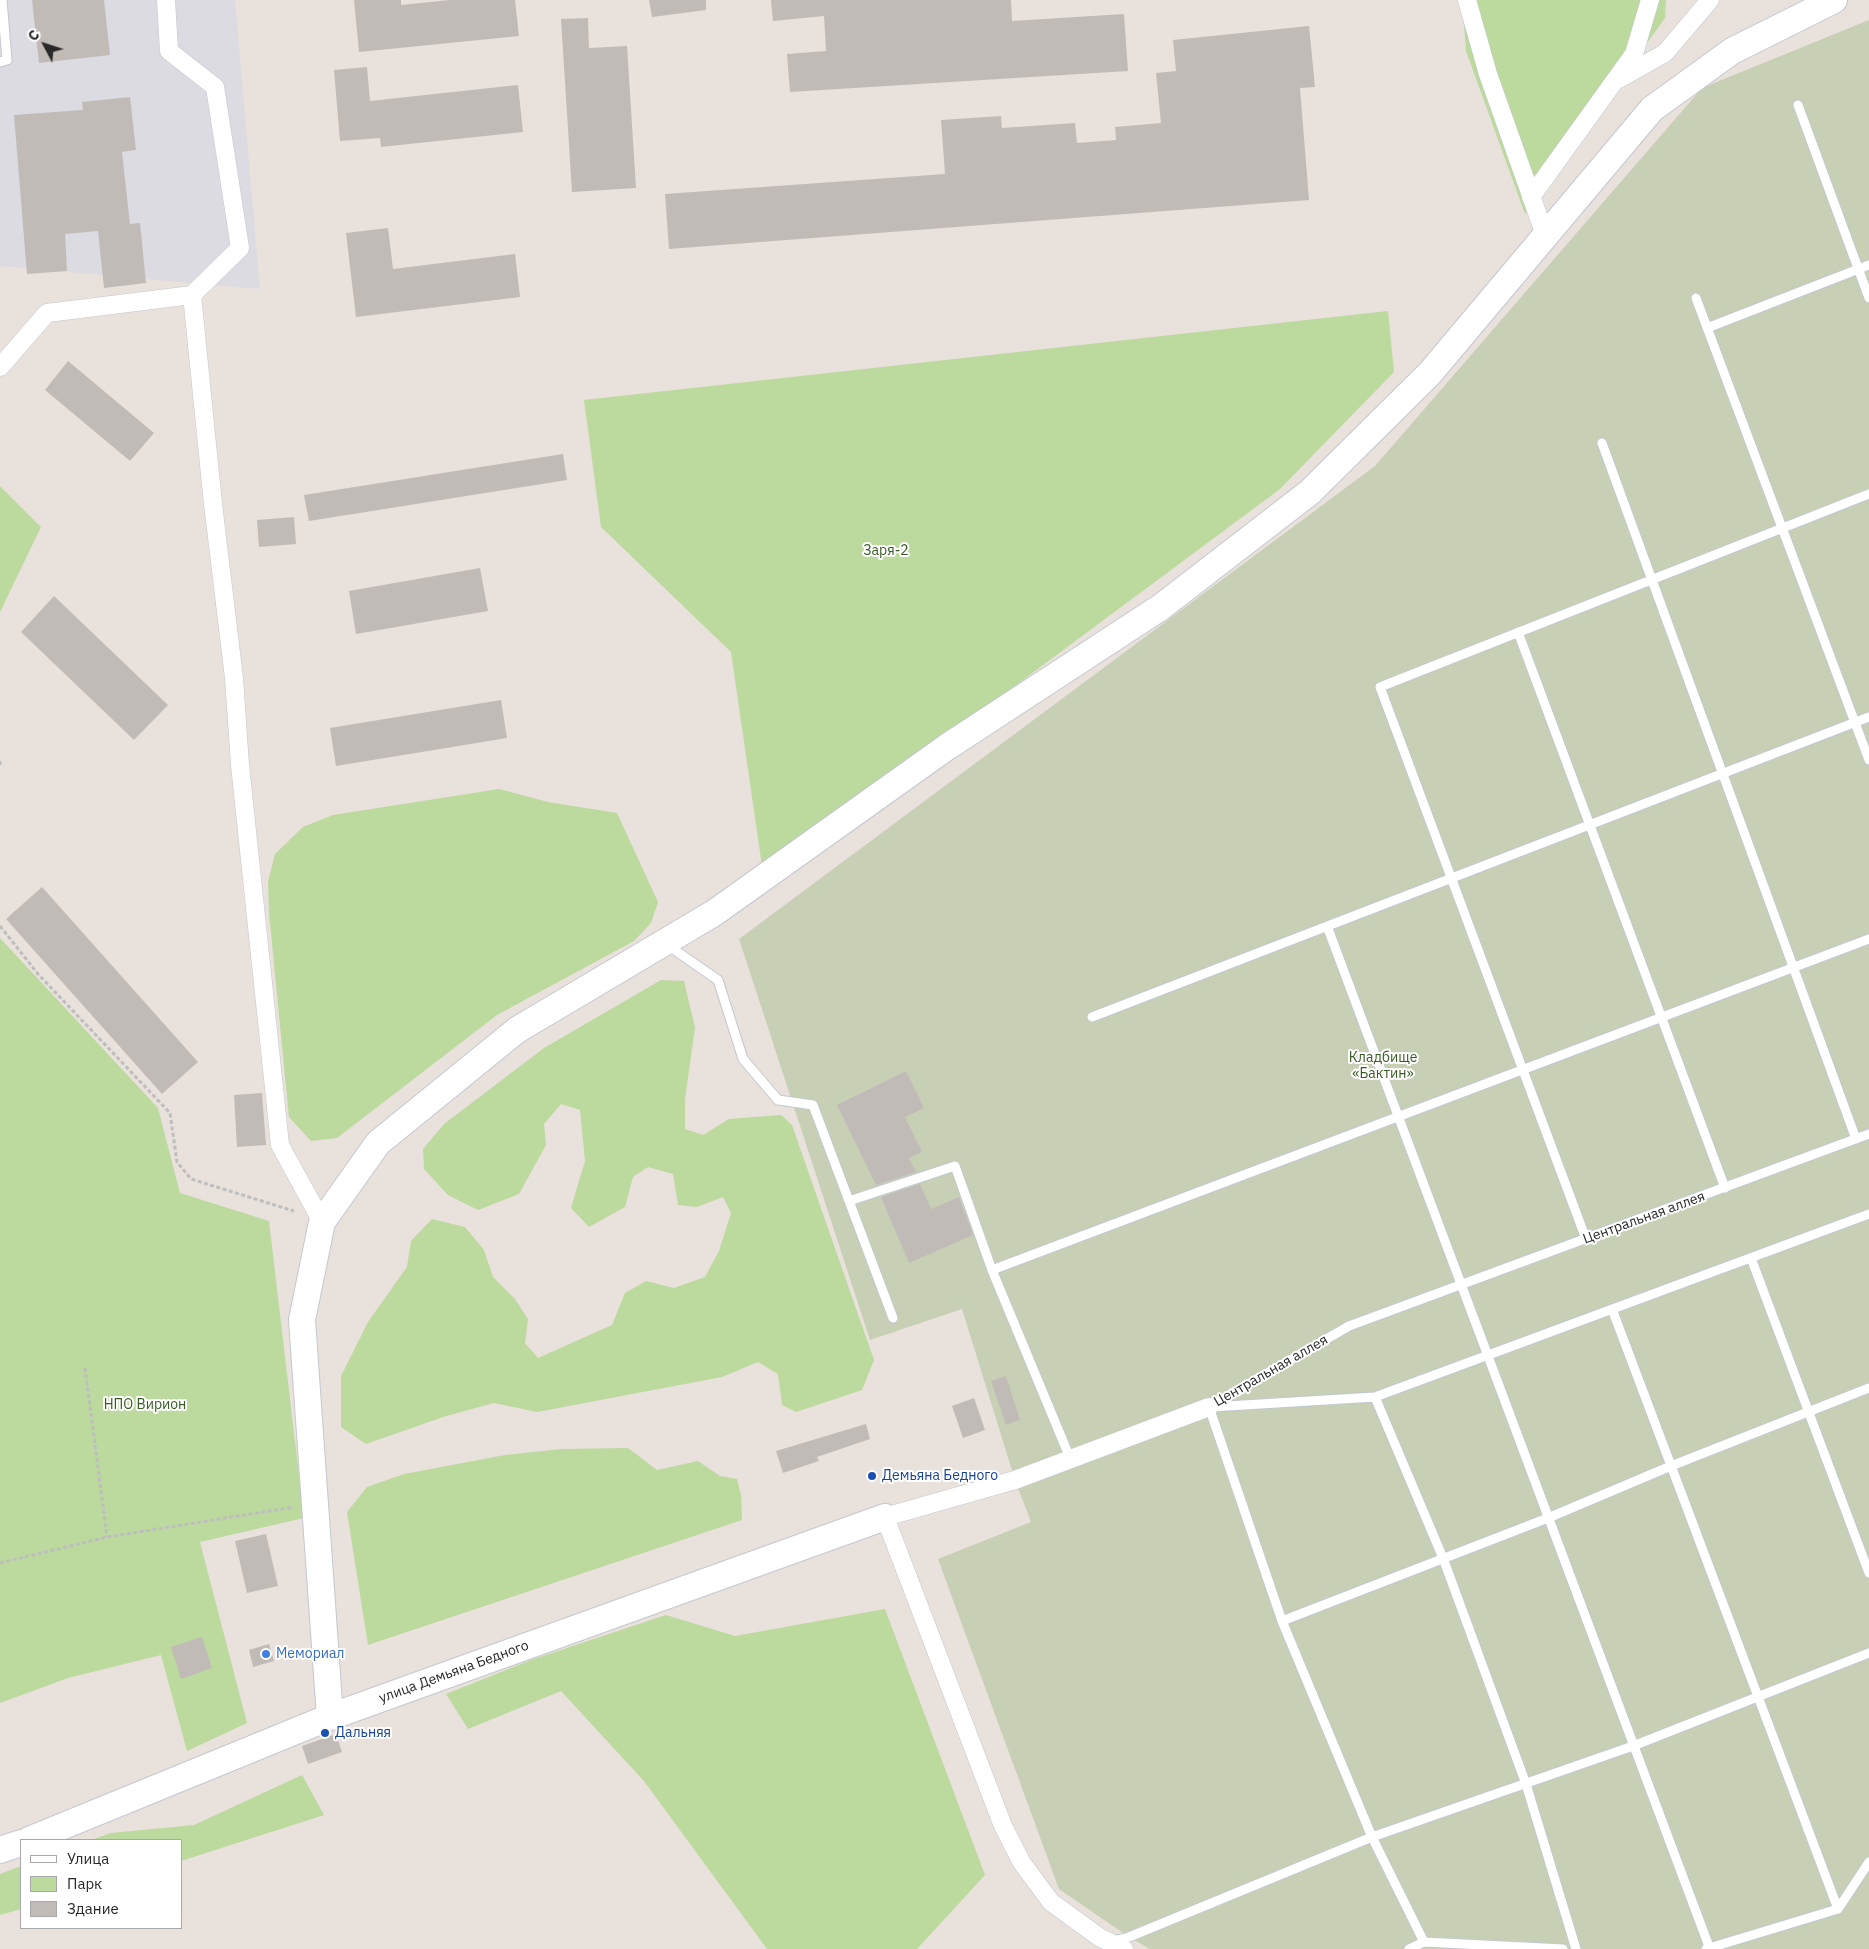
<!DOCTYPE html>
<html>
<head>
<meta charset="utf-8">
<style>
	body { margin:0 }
	#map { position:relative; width:1869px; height:1949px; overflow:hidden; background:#e9e1db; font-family:"IBM Plex Sans",sans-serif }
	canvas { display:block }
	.legend { position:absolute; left:20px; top:1839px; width:162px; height:90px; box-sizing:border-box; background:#fff; border:1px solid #a9a9a9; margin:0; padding:6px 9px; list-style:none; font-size:15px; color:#282828 }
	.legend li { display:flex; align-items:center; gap:10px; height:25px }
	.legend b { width:25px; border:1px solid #a9a9a9 }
	.north { position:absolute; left:20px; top:20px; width:50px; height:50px; -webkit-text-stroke:4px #fff; paint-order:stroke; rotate:310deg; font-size:14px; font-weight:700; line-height:20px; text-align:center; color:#282828 }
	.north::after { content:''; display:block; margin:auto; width:18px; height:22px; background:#282828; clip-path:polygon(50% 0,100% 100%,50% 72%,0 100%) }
</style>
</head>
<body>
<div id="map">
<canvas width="1869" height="1949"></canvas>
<ul class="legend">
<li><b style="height:6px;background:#fff"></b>Улица</li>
<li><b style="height:14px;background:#bcd99e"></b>Парк</li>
<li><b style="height:14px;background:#c1bbb8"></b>Здание</li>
</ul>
<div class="north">С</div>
</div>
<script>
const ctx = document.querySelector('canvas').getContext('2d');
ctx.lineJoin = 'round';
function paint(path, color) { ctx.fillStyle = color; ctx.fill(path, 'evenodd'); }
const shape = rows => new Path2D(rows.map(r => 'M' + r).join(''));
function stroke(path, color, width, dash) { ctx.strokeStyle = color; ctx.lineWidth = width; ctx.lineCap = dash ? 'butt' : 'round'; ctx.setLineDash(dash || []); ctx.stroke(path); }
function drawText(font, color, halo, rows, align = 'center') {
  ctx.font = font + ' "IBM Plex Sans",sans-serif'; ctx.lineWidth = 4; ctx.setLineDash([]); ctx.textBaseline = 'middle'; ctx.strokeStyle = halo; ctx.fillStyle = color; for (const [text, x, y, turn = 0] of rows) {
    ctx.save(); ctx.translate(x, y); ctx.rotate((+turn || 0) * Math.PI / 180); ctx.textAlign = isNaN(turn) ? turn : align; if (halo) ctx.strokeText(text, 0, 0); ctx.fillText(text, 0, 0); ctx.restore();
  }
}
const industrial = shape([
	[0,0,235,0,260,289,0,266]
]);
const green = shape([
	[1462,0,1666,0,1665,18,1525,214,1466,51],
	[1388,311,1394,372,1280,489,763,873,731,652,601,527,584,400],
	[0,486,41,527,0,612],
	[499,789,548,802,617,813,658,902,651,923,634,941,497,1015,337,1138,311,1141,289,1117,269,913,268,882,275,854,303,827,333,815],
	[0,938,158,1108,180,1193,269,1221,304,1518,200,1542,247,1723,187,1751,161,1655,68,1678,0,1703],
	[661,980,684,981,695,1028,685,1099,685,1129,703,1135,729,1119,781,1115,792,1125,874,1360,862,1390,796,1412,782,1405,778,1374,758,1362,722,1377,537,1412,494,1403,446,1416,366,1444,341,1427,341,1376,368,1322,407,1267,411,1241,432,1219,465,1227,484,1250,493,1277,515,1299,528,1319,525,1343,538,1358,612,1325,625,1293,646,1281,674,1288,705,1277,719,1251,731,1213,723,1197,697,1207,678,1205,673,1174,648,1167,633,1177,625,1207,589,1227,571,1208,585,1161,580,1110,561,1104,544,1124,546,1145,519,1194,478,1210,448,1195,424,1169,423,1149,444,1124,544,1048],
	[628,1448,657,1470,698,1461,720,1476,737,1479,741,1495,742,1520,368,1645,347,1512,367,1487,404,1474,505,1455,562,1449],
	[885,1609,985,1875,917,1949,767,1949,644,1781,561,1691,468,1729,446,1694,531,1660,666,1615,735,1636],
	[302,1775,324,1815,181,1861,181,1840,91,1840,111,1833,194,1825],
	[21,1866,21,1909,0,1915,0,1874]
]);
const cemetery = shape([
	[1869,20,1869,1949,1150,1949,1129,1937,1059,1889,938,1559,1031,1522,1015,1480,962,1309,870,1340,739,939,1375,466,1702,88]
]);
const building = shape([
	[32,0,104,0,110,55,39,63],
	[354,0,401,0,401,5,450,0,515,0,519,36,359,52],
	[649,0,706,0,706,10,652,17],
	[771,0,1011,0,1012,21,1124,14,1128,71,790,92,787,54,826,51,824,16,773,21],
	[588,18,589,48,627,46,636,188,572,192,561,19],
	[1309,26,1315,87,1300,88,1309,200,669,249,665,194,945,174,941,120,1001,116,1002,128,1075,123,1077,143,1116,140,1115,127,1161,123,1156,73,1176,71,1173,40],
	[367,67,370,101,518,85,523,132,381,147,380,138,340,141,334,70],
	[130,97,136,150,122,152,130,224,140,223,146,283,104,288,98,231,65,234,67,271,27,274,14,115,83,110,82,102],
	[388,228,393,269,515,254,520,297,356,317,346,233],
	[68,361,154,433,130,461,45,390],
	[563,454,567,480,309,521,304,495],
	[294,517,296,544,259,547,257,520],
	[480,568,488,611,356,634,349,591],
	[54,596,168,705,134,740,21,632],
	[501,700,507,738,336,766,330,728],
	[42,887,198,1062,162,1094,6,919],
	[906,1071,924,1108,905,1117,922,1152,909,1158,916,1172,876,1185,837,1105],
	[262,1093,266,1145,237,1147,234,1095],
	[920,1184,931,1209,959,1197,973,1235,909,1263,881,1197],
	[1006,1376,1020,1420,1006,1425,991,1381],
	[974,1398,985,1430,963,1438,952,1406],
	[866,1424,870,1439,817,1457,819,1461,783,1473,776,1451],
	[266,1534,278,1586,247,1593,235,1541],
	[202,1637,212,1668,181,1679,171,1647],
	[269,1644,274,1661,253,1667,249,1650],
	[336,1734,342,1752,308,1764,302,1746]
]);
const path = shape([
	[0,761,0,766],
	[0,926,38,974,170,1113,177,1162,191,1179,294,1211],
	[85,1368,107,1537],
	[0,1563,107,1537,294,1507]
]);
const lane = shape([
	[0,62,7,60,2,0],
	[1798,105,1869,298],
	[1696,298,1869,760],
	[1707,328,1869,265],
	[1602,443,1856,1139],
	[1518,632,1725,1188],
	[1327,926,1710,1949],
	[666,944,718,980,743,1059,778,1100,813,1105,893,1318],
	[1092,1017,1869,717],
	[849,1201,955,1166,992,1270,1070,1458],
	[1586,1239,1380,687,1869,494],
	[1751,1258,1869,1573],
	[992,1270,1869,939],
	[1612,1309,1838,1909],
	[1375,1397,1443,1558,1526,1784,1576,1949],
	[1209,1407,1349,1326,1869,1134],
	[1209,1407,1282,1621,1372,1837,1424,1942],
	[1211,1407,1375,1397,1869,1214],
	[1282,1621,1548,1518,1671,1466,1869,1388],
	[1113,1941,1129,1937,1372,1837,1633,1746,1869,1653],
	[1409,1949,1424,1942,1563,1949],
	[1706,1949,1838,1909,1869,1862]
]);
const street = shape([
	[1467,0,1488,74,1546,238],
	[1619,79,1665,53,1710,0],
	[1531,197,1634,54,1650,0],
	[192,295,213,504,234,678,240,765,280,1145,322,1222],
	[0,367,47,313,192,295,240,248,215,87,169,51,166,0],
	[1124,1949,1099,1937,1051,1902,1022,1863,1003,1826,885,1517,1015,1480,1209,1407]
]);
const secondary = shape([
	[330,1717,302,1320,322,1222,378,1143,517,1030,714,913,947,747,1161,607,1310,492,1430,373,1652,109,1732,51,1834,0],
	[29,1840,330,1717,885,1517],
	[0,1850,21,1843]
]);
const markers = [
	[872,1476,5,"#1a4fb4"],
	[266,1654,5,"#3f7fe0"],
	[325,1733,5,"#1a4fb4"]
];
const parkNames = [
	["Заря-2",886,551],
	["Кладбище",1383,1058],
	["«Бактин»",1383,1074],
	["НПО Вирион",145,1405]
];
const streetNames = [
	["Центральная аллея",1644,1218,-20],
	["Центральная аллея",1271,1371,-30],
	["улица Демьяна Бедного",454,1672,-20]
];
const transitNames = [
	["Демьяна Бедного",882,1476],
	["Дальняя",335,1733]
];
const shopNames = [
	["Мемориал",276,1654]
];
paint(industrial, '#dcdbe2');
paint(green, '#bcd99e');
paint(cemetery, '#c7d0b5');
paint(building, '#c1bbb8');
stroke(lane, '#c3c8d0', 11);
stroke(street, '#c3c8d0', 19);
stroke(secondary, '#c3c8d0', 28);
stroke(path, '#bebebe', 3, [4, 2.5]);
stroke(lane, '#fff', 9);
stroke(street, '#fff', 18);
stroke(secondary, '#fff', 26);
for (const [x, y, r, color] of markers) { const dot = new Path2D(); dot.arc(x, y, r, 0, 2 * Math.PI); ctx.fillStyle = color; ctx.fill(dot); stroke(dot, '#fff', 2); }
drawText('14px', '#375b22', '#fff', parkNames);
drawText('14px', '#282828', '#fff', streetNames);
drawText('14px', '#164399', '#fff', transitNames, 'left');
drawText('14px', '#366cbe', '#fff', shopNames, 'left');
</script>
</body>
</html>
